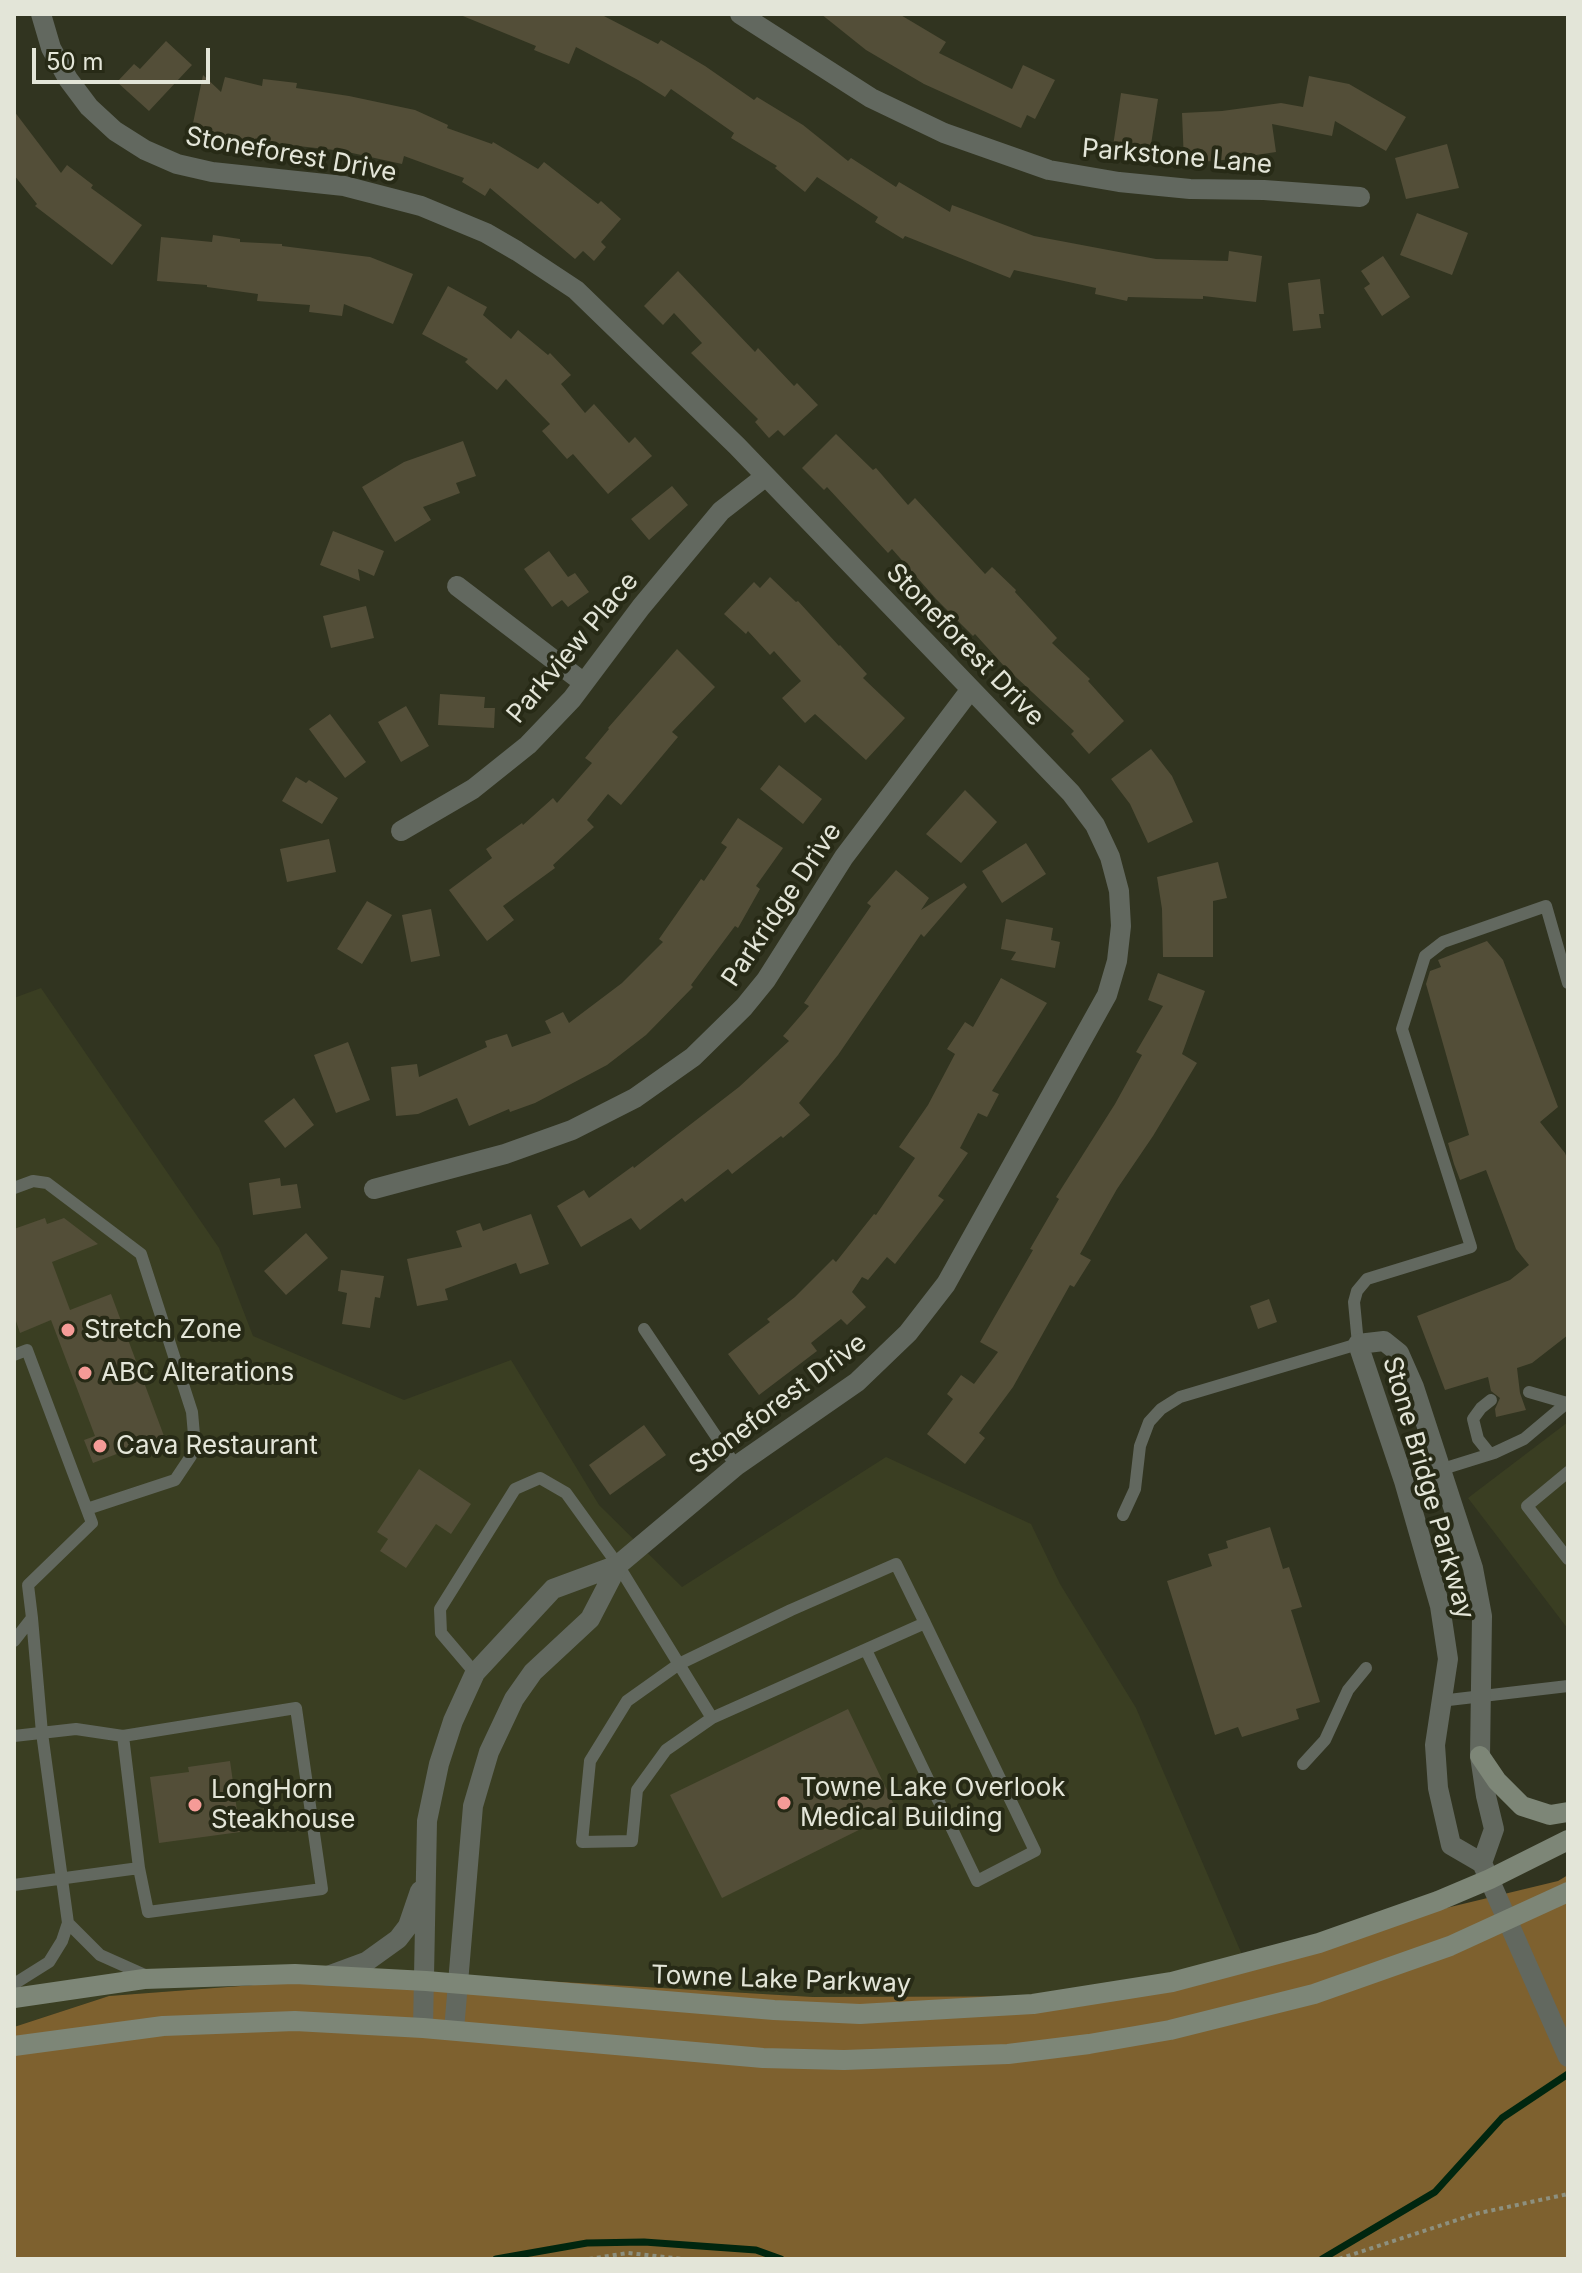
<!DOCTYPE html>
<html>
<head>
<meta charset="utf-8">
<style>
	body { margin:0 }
	#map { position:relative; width:1582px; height:2273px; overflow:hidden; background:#313420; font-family:Inter,sans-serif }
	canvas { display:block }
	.frame { position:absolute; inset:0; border:16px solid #e3e5d8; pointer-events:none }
	.scale { position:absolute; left:32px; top:48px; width:178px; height:36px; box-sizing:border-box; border:4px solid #e3e5d8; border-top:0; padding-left:10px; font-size:24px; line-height:28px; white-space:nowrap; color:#e3e5d8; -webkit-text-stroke:6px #272a16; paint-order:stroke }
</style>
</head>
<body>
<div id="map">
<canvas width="1582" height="2273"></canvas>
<div class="frame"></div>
<div class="scale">50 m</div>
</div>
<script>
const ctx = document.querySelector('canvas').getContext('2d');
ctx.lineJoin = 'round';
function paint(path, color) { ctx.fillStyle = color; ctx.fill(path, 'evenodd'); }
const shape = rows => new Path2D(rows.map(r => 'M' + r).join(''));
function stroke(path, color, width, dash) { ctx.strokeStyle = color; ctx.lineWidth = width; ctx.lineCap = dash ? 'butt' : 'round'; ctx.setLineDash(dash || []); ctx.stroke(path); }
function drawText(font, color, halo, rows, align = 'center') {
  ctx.font = font + ' Inter,sans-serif'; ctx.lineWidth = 8; ctx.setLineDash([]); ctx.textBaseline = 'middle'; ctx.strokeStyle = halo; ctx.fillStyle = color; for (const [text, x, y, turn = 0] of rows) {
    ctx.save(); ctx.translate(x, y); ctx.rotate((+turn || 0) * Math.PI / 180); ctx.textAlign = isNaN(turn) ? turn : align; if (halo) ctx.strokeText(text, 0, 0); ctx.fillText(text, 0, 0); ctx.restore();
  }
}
const built = shape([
	[41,988,219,1248,253,1336,404,1400,511,1360,599,1505,682,1587,886,1457,1031,1524,1060,1584,1136,1708,1243,1957,1108,1996,813,1997,412,1973,109,1996,14,2027,14,998],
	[1568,1422,1568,1629,1468,1498]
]);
const forest = shape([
	[1568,1875,1568,2259,14,2259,14,2027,109,1996,412,1973,813,1997,1108,1996,1243,1957,1558,1881]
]);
const stream = shape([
	[496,2259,587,2243,644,2242,756,2250,781,2259],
	[1322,2259,1435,2192,1502,2118,1568,2074]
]);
const building = shape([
	[458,14,600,14,658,44,661,40,705,66,754,100,757,97,803,125,848,161,851,158,896,187,899,182,950,212,952,205,1034,236,1156,259,1228,261,1229,251,1262,256,1256,302,1203,296,1203,299,1128,297,1127,301,1095,294,1096,288,1014,270,1010,278,905,236,903,239,875,222,878,217,817,177,805,192,775,168,777,166,731,138,734,133,671,89,665,97,638,80,576,47,569,64,534,50,536,46],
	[821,14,899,14,946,42,939,53,1012,89,1023,65,1055,80,1035,119,1027,115,1021,128,924,84,866,50],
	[166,41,192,65,149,111,117,82,134,64,140,69],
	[203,75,221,92,225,77,262,86,263,79,297,83,296,88,349,96,415,110,448,125,447,128,492,144,493,142,538,169,544,162,598,204,601,201,621,219,601,242,606,247,594,261,583,251,575,259,490,188,485,196,462,182,464,178,404,156,402,164,343,151,244,140,192,128],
	[1309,76,1349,84,1406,117,1386,151,1335,121,1332,136,1272,124,1276,152,1216,161,1184,162,1182,113,1222,111,1281,103,1303,107],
	[1121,93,1158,99,1150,151,1113,146],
	[14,111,61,173,67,165,93,185,91,188,142,225,112,265,35,206,37,204,14,175],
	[1447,144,1459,188,1406,199,1395,158],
	[1417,213,1468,233,1452,275,1400,255],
	[213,235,240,239,240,242,282,244,282,246,370,257,413,274,393,324,344,304,342,316,309,312,310,305,257,301,258,294,207,287,207,285,157,281,161,237,212,242],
	[1383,256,1410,297,1382,316,1364,288,1370,284,1361,271],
	[678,271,755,352,758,348,794,386,797,383,818,405,784,436,778,430,769,438,755,422,758,419,691,353,702,343,674,313,663,325,644,306],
	[1320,279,1324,314,1319,314,1321,328,1293,331,1288,283],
	[448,286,487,307,483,315,511,339,518,330,548,355,550,353,571,375,561,384,585,413,594,404,629,443,635,437,652,456,608,494,573,454,567,459,542,431,550,424,506,379,497,390,465,362,468,359,422,334],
	[836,434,873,470,876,468,908,505,915,498,985,574,992,567,1016,590,1015,592,1057,638,1052,643,1090,679,1088,681,1124,721,1089,754,1071,734,1074,731,1004,666,975,634,973,636,936,599,892,549,888,553,827,487,824,490,802,468],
	[463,441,476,476,456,483,460,493,423,507,431,520,395,542,362,487,404,462],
	[672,486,688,505,649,540,631,519],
	[333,531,384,551,374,576,358,569,360,581,320,565],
	[549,551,568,577,575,573,589,592,568,607,562,600,552,607,524,569],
	[770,577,796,602,798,601,839,646,840,645,867,674,863,678,905,718,866,760,815,714,805,723,782,698,801,681,774,651,770,655,748,631,746,634,724,614,754,582,760,588],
	[366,606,374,638,331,648,323,616],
	[677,649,715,687,672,732,678,737,621,805,608,794,587,820,594,827,553,865,555,868,503,906,514,920,487,941,449,890,492,858,486,849,522,823,523,825,553,798,557,803,592,763,585,758,609,729,608,728],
	[440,694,485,697,484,708,495,708,494,728,438,725],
	[406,706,429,746,401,762,378,722],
	[330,714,366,762,345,778,309,729],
	[1151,749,1172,776,1193,822,1148,843,1130,804,1111,779],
	[779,765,822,799,803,824,760,789],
	[296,777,306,783,309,780,338,798,322,824,282,801],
	[965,790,997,822,961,863,926,834],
	[738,818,783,848,756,886,760,889,738,928,735,926,691,985,693,987,646,1035,607,1065,535,1103,510,1112,509,1109,469,1126,457,1098,418,1114,396,1116,391,1067,417,1064,419,1077,487,1047,485,1041,507,1034,512,1047,551,1033,545,1021,563,1012,569,1023,622,983,663,942,659,939,701,879,704,881,727,847,721,843],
	[329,839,336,872,287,882,280,849],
	[1026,843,1046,874,1002,903,982,871],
	[1218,862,1227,898,1213,901,1213,957,1163,957,1162,909,1157,877],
	[896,870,929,898,921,910,964,883,967,887,924,937,921,934,838,1055,799,1103,810,1115,783,1138,781,1136,732,1174,728,1169,685,1202,682,1198,640,1230,631,1218,581,1247,557,1206,584,1190,589,1198,633,1166,634,1168,739,1087,789,1041,783,1036,809,1006,804,1003,871,906,867,903],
	[367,901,392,915,362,964,337,949],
	[431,909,440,956,411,962,402,915],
	[1006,919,1053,928,1051,940,1060,942,1055,968,1011,960,1016,952,1001,949],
	[1487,941,1503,960,1558,1107,1540,1122,1565,1153,1568,1161,1568,1335,1532,1363,1517,1368,1520,1393,1526,1410,1496,1417,1495,1409,1500,1398,1491,1391,1488,1377,1445,1390,1417,1316,1510,1280,1529,1265,1516,1249,1486,1170,1460,1180,1454,1164,1448,1143,1469,1135,1426,984,1430,971,1441,967,1438,960],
	[1158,973,1205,991,1182,1054,1197,1063,1153,1136,1117,1189,1080,1254,1091,1260,1074,1287,1070,1285,1013,1387,979,1433,985,1438,965,1464,927,1434,953,1399,947,1394,961,1375,974,1384,998,1352,980,1342,1033,1250,1030,1249,1059,1199,1056,1197,1115,1104,1142,1055,1136,1052,1163,1006,1148,1000],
	[1001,978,1047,1003,992,1091,999,1094,987,1117,978,1113,960,1148,968,1153,938,1196,944,1200,895,1264,887,1257,868,1280,862,1277,852,1292,866,1307,847,1325,841,1319,811,1343,817,1351,759,1395,728,1354,770,1322,767,1319,795,1297,833,1259,836,1262,874,1214,876,1215,915,1158,899,1147,928,1105,955,1054,947,1049,965,1022,973,1027],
	[348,1042,370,1100,336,1113,314,1055],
	[294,1098,314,1125,285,1148,264,1121],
	[280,1178,281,1186,297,1184,301,1208,253,1215,249,1183],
	[531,1214,549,1264,520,1274,516,1263,445,1289,448,1300,417,1306,407,1259,462,1247,456,1231,480,1223,483,1231],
	[45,1218,47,1224,64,1218,98,1244,52,1262,70,1310,111,1294,164,1436,93,1463,84,1440,95,1436,51,1320,20,1333,14,1315,14,1229],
	[306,1233,328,1258,286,1295,264,1271],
	[341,1270,384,1276,380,1298,375,1297,370,1328,342,1324,347,1293,338,1291],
	[1269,1299,1277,1322,1258,1329,1250,1306],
	[644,1425,666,1455,610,1495,589,1465],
	[419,1469,471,1504,451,1534,436,1524,406,1568,380,1551,388,1539,377,1532],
	[1270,1527,1283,1569,1289,1567,1302,1607,1291,1610,1320,1702,1296,1709,1299,1719,1242,1737,1238,1727,1215,1735,1167,1581,1212,1566,1208,1554,1228,1548,1226,1541],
	[848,1709,897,1811,722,1898,670,1795],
	[230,1761,240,1832,159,1843,150,1777,189,1772,188,1767]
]);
const path = shape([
	[589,2259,628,2253,683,2259],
	[1339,2259,1475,2214,1568,2194]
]);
const lane = shape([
	[14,1188,33,1181,47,1183,141,1254,192,1412,194,1435,191,1456,175,1480,87,1509],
	[644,1329,736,1466],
	[14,1355,27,1350,92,1523,28,1585,32,1618,14,1641],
	[1529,1392,1567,1403],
	[1490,1454,1478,1439,1473,1419,1481,1408,1491,1400],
	[1568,1472,1527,1506,1568,1559],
	[1404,1481,1494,1453,1524,1439,1568,1402],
	[1123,1515,1135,1489,1140,1446,1149,1422,1161,1409,1180,1397,1358,1344,1354,1302,1357,1291,1367,1279,1471,1247,1402,1029,1425,956,1443,942,1546,906,1568,983],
	[866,1650,977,1881,1035,1851,925,1623,712,1718,666,1750,637,1790,632,1841,582,1842,590,1761,627,1701,679,1664,791,1610,896,1564,925,1623],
	[475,1673,441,1633,440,1609,515,1489,540,1478,566,1493,618,1565,712,1718],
	[1440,1701,1568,1686],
	[14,1736,76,1729,123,1736],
	[1303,1764,1325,1740,1348,1690,1366,1668],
	[14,1885,139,1868,123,1736,296,1708,322,1889,148,1912,139,1868],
	[68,1923,100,1955,147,1976],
	[14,1984,49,1962,62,1941,68,1923,42,1733,32,1618]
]);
const street = shape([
	[41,14,51,48,68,79,89,107,115,131,145,150,177,164,212,172,344,186,421,206,486,233,517,251,576,290,737,446,1071,793,1095,825,1110,857,1119,891,1121,926,1117,961,1107,995,946,1284,908,1333,857,1382,736,1466,618,1565,553,1589,475,1673,453,1721,439,1764,427,1821,423,2028],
	[740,14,871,98,944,133,1049,170,1119,182,1190,189,1264,190,1360,197],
	[457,586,584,683],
	[401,831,473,789,528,745,572,699,641,607,721,511,766,476],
	[374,1189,505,1154,572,1130,635,1098,693,1057,744,1007,766,980,844,857,971,689],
	[1482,1863,1494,1829,1486,1796,1480,1756,1482,1616,1473,1568,1414,1387,1399,1353,1384,1341,1358,1344,1404,1481,1440,1606,1448,1659,1435,1745,1438,1788,1451,1845,1482,1863,1568,2057],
	[328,1976,366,1962,398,1939,408,1926,420,1891],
	[454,2030,473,1806,489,1752,514,1699,533,1672,590,1619,618,1565]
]);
const secondary = shape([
	[1480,1756,1497,1781,1522,1806,1550,1815,1568,1812],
	[14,1998,144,1979,295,1974,426,1981,774,2010,860,2014,1033,2004,1172,1982,1319,1943,1438,1901,1490,1879,1568,1840],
	[14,2046,163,2026,295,2021,423,2028,763,2058,844,2060,1008,2054,1089,2044,1170,2030,1314,1994,1450,1946,1568,1892]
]);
const markers = [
	[68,1330,8,"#f59b97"],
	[85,1373,8,"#f59b97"],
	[100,1446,8,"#f59b97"],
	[784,1803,8,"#f59b97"],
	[195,1805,8,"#f59b97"]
];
const streetNames = [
	["Stoneforest Drive",291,155,10],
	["Parkstone Lane",1177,157,5],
	["Stoneforest Drive",965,645,46],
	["Parkview Place",573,648,-50],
	["Parkridge Drive",782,905,-56],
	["Stoneforest Drive",778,1404,-37],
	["Stone Bridge Parkway",1428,1488,74],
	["Towne Lake Parkway",781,1980,2]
];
const poiNames = [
	["Stretch Zone",84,1330],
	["ABC Alterations",101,1373],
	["Cava Restaurant",116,1446],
	["Towne Lake Overlook",800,1788],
	["Medical Building",800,1818],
	["LongHorn",211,1790],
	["Steakhouse",211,1820]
];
paint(built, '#3a3e22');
paint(forest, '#7e612f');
stroke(stream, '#00260f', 7);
paint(building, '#534e38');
stroke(path, '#8d907f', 4, [4, 4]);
stroke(lane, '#62685f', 12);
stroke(street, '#62685f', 20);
stroke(secondary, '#7d8677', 20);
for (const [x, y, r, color] of markers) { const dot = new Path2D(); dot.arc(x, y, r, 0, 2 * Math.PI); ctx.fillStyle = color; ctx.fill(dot); stroke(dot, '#272a16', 3); }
drawText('26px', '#e3e5d8', '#272a16', streetNames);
drawText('26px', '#e3e5d8', '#272a16', poiNames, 'left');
</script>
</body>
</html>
